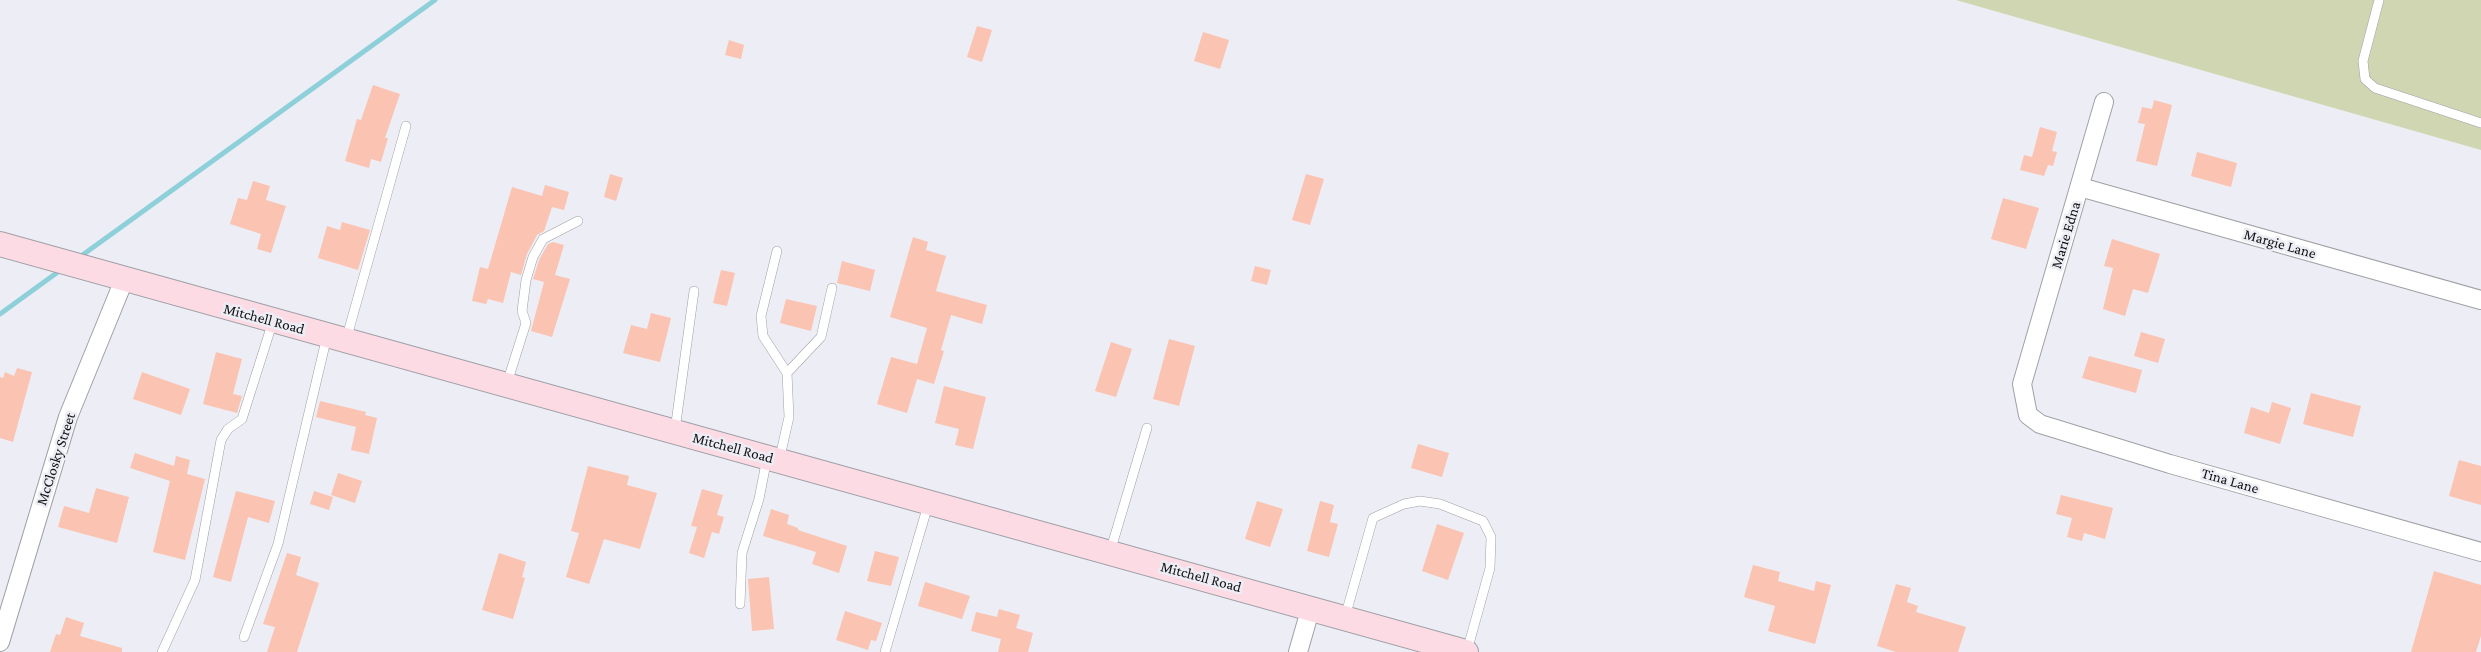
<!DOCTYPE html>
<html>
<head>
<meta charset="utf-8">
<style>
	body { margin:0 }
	canvas { display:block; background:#ededf5 }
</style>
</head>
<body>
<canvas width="2481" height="652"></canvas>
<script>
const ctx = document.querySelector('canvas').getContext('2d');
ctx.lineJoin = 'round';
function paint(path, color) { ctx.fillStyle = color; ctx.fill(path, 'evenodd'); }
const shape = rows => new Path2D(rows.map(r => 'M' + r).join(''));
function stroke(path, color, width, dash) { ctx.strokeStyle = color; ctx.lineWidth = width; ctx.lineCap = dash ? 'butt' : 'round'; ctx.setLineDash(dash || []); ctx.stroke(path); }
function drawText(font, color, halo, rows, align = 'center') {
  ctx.font = font + ' "Crimson Pro",serif'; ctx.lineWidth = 5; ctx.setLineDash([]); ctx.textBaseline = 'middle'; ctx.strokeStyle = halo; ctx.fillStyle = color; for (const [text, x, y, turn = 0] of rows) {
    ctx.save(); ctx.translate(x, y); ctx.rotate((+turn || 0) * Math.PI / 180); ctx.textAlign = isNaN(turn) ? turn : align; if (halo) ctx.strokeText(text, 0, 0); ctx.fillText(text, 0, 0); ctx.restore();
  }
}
const green = shape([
	[1956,0,2481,0,2481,150]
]);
const stream = shape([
	[77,259,435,0],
	[0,314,62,269]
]);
const building = shape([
	[977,26,992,30,982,62,967,57],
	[1203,32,1229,40,1220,69,1194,61],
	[729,40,744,45,741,59,725,55],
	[373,85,400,94,385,138,388,138,381,162,371,159,369,168,345,161,357,119,361,120],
	[2154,100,2172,105,2157,166,2136,161,2145,124,2138,123,2142,107,2152,109],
	[2040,127,2057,132,2052,151,2057,152,2053,166,2048,165,2044,176,2020,170,2024,155,2032,157],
	[2197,152,2237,163,2231,187,2191,176],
	[610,174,623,178,616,201,604,197],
	[1306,174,1324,179,1310,225,1292,220],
	[253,181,270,186,266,200,286,206,271,253,257,249,261,234,230,224,238,198,247,200],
	[545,185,569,192,564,210,552,207,544,231,537,235,527,254,521,275,511,272,503,303,488,299,486,304,472,301,480,267,488,269,512,187,542,196],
	[2003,198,2039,208,2026,249,1991,239],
	[342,222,370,230,358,270,318,258,327,226,340,230],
	[913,237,928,242,926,250,946,256,936,291,987,305,982,324,951,315,941,350,944,351,934,384,917,379,907,413,877,404,891,357,917,364,927,328,890,317],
	[2112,239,2160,254,2148,293,2133,289,2125,316,2103,309,2113,268,2104,266],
	[553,242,564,245,555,275,570,279,552,337,531,331,544,282,533,279,539,260,548,244],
	[842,261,875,270,870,291,837,283],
	[1255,266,1271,270,1267,285,1251,281],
	[721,270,735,273,727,306,713,303],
	[786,299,817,306,811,331,780,323],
	[651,313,671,318,660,362,623,353,631,325,647,329],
	[2141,332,2165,339,2158,363,2134,356],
	[1169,339,1195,346,1179,406,1153,399],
	[1111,342,1132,349,1116,397,1095,391],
	[216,352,242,359,233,394,242,396,237,413,203,404],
	[2089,356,2142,370,2136,393,2082,378],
	[17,368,32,372,13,442,0,438,0,377,3,378,5,372,14,376],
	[142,372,190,389,181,415,133,399],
	[944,386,986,397,973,449,955,445,959,429,935,423],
	[2311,393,2361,406,2353,437,2303,424],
	[320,401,366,412,365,415,377,418,369,454,351,450,356,427,316,417],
	[2272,402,2291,408,2280,444,2244,433,2251,407,2269,413],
	[1418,444,1449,453,1442,477,1411,468],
	[135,453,174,466,176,456,190,460,187,474,205,479,185,560,153,552,170,481,130,468],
	[2459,460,2481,466,2481,505,2449,496],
	[588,466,629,476,627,485,657,493,640,549,604,539,589,584,566,577,579,533,571,531],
	[338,473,362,481,355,503,331,495],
	[96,488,129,497,117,543,58,527,64,506,89,513],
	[702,489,723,495,717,515,724,517,719,534,712,532,704,558,689,553,697,527,691,526],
	[236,491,275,501,269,523,248,517,231,582,213,577],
	[314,491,333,497,329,510,310,504],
	[2061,495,2113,508,2105,539,2084,533,2082,541,2067,537,2072,518,2056,514],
	[1257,501,1283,509,1270,547,1245,539],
	[1320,501,1334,505,1330,522,1338,524,1329,557,1307,551],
	[771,509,789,515,787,524,798,528,798,530,847,546,839,573,812,564,816,552,763,536],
	[1437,524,1464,533,1448,580,1422,571],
	[875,551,899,557,891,586,867,581],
	[287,553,301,557,296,575,319,583,297,652,267,652,275,627,263,624],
	[499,553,526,562,522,577,525,578,513,619,482,610],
	[1753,565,1780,572,1778,581,1814,591,1816,581,1831,585,1815,644,1768,631,1775,606,1744,597],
	[2434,571,2481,585,2481,636,2476,652,2411,652],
	[769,577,774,629,752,631,748,579],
	[925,582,970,596,962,619,918,606],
	[1896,584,1911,588,1907,602,1918,606,1916,612,1966,627,1958,652,1896,652,1877,646],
	[999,609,1020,615,1016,628,1033,633,1028,652,998,652,1001,639,971,631,976,612,997,617],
	[845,611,882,623,876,641,871,640,868,650,836,640],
	[66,617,84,623,80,636,122,648,122,652,50,652,56,634,60,635]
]);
const lane = shape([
	[2379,0,2363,61,2365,79,2375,88,2481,123],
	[777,251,761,316,763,336,787,373],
	[346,340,406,126],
	[507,383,526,323,522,311,526,280,533,257,543,239,578,221],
	[675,430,694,291],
	[779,461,789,417,787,373,821,337,832,288],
	[1110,552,1147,428],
	[740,604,742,553,759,499,767,458],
	[1345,617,1373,518,1404,504,1420,501,1440,504,1483,521,1491,537,1490,568,1467,651],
	[244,637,278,544,327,336],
	[162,652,195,580,221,440,228,429,242,419,273,321],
	[885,652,928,505]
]);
const street = shape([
	[2104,102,2022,384,2028,415,2040,424,2170,464,2481,552],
	[2080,187,2481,300],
	[0,642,68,417,124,280],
	[1298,652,1311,607]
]);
const secondary = shape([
	[0,244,1466,652]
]);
const streetNames = [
	["Marie Edna",2066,235,-73],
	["Margie Lane",2280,244,16],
	["Mitchell Road",264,319,15],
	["Mitchell Road",733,448,15],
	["McClosky Street",56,459,-72],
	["Tina Lane",2230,481,16],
	["Mitchell Road",1201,577,15]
];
paint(green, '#cfd6b1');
stroke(stream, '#8dd0da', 5);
paint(building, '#fbc3b2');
stroke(lane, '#a0a0a7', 10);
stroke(street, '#a0a0a7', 20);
stroke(secondary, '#a0a0a7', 26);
stroke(lane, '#fff', 9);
stroke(street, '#fff', 18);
stroke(secondary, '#fddbe5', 24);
drawText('15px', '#101013', '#ededf5', streetNames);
</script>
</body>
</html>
